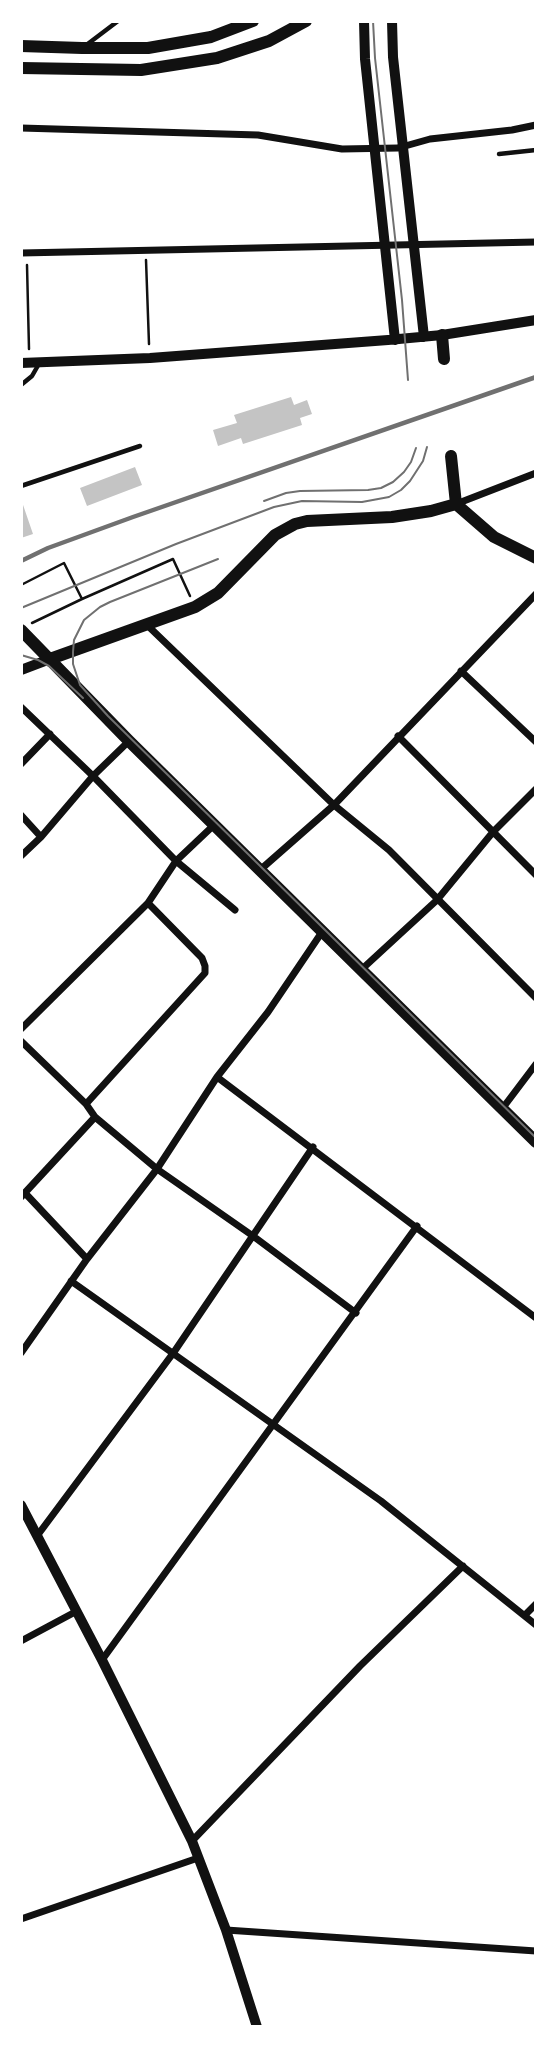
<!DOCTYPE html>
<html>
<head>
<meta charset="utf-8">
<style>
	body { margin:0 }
	#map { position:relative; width:557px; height:2048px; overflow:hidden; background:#fff; font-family:Ubuntu,sans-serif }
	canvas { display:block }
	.frame { position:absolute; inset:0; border:23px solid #fff; pointer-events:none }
</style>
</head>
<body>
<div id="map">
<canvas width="557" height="2048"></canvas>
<div class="frame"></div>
</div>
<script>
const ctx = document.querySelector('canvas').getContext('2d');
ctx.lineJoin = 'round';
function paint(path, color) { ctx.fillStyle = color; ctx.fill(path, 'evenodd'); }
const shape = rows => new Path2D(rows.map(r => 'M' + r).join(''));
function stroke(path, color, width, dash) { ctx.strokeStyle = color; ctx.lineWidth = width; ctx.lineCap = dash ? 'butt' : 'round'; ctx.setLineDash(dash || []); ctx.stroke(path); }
const building = shape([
	[291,397,294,405,307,400,312,414,300,418,302,425,243,444,241,438,218,446,213,430,237,423,234,415],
	[135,467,142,485,87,506,80,488],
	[21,499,33,534,21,538]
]);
const path = shape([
	[146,260,149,344],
	[27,265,29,349],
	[21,585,64,563,82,599,32,623],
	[82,599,173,559,190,596]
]);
const service = shape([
	[85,46,118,21],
	[499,154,536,150],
	[21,385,32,376,40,362],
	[21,486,140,446]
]);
const minor = shape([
	[21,128,258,135,342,149,398,148,430,139,512,130,536,125],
	[21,253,536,242],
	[456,504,536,473],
	[147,625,334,805,389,850,536,998],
	[461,671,536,742],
	[21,707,93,776,176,861,235,910],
	[398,736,536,875],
	[21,764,50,734],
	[21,815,41,837],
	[21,856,41,837,93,776,129,741],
	[260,870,334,805,536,594],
	[361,970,437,900,493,832,536,789],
	[21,1029,148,903,176,861,214,825],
	[21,1041,86,1104,95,1117,157,1169,253,1236,356,1313],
	[217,1077,536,1318],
	[86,1104,205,973,205,966,202,958,148,903],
	[502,1109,536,1064],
	[25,1193,87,1259],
	[21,1197,95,1117],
	[71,1281,381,1501,536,1625],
	[21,1353,87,1259,157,1169,217,1077,268,1012,322,932],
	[37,1536,174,1352,313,1147],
	[525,1615,536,1604],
	[21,1641,77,1611],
	[102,1660,417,1226],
	[192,1841,360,1666,463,1566],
	[21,1919,198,1858],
	[226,1930,536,1951]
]);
const secondary = shape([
	[364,21,365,59,395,340],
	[392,21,393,57,424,337],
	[21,363,150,358,388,340,442,335,536,320],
	[21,670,50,659],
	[21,1505,102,1660,192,1841,226,1930,257,2027]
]);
const primary = shape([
	[21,46,82,48,148,48,211,37,253,21],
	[21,68,141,70,217,58,269,41,306,21],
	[442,335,444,359],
	[451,456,456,504],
	[21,630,129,741,536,1142],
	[50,659,195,607,218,593,275,535,295,524,307,521,392,517,431,511,456,504,494,537,536,558]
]);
const tram = shape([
	[373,21,375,58,402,300,408,380],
	[264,501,286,493,300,491,368,490,381,488,393,482,404,472,411,462,416,448],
	[218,559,110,602,100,607,84,620,74,640,73,652,73,664,80,685,108,716,536,1138],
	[21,608,176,544,274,507,302,501,362,502,389,497,401,490,410,481,423,461,427,447],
	[21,655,38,660,49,666,83,698]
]);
const rail = shape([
	[21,561,48,548,133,517,536,377]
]);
paint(building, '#c4c4c4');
stroke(path, '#111', 2.5);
stroke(service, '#111', 4.5);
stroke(minor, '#111', 7);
stroke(secondary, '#111', 10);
stroke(primary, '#111', 12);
stroke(tram, '#707070', 2);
stroke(rail, '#707070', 4.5);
</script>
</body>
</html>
